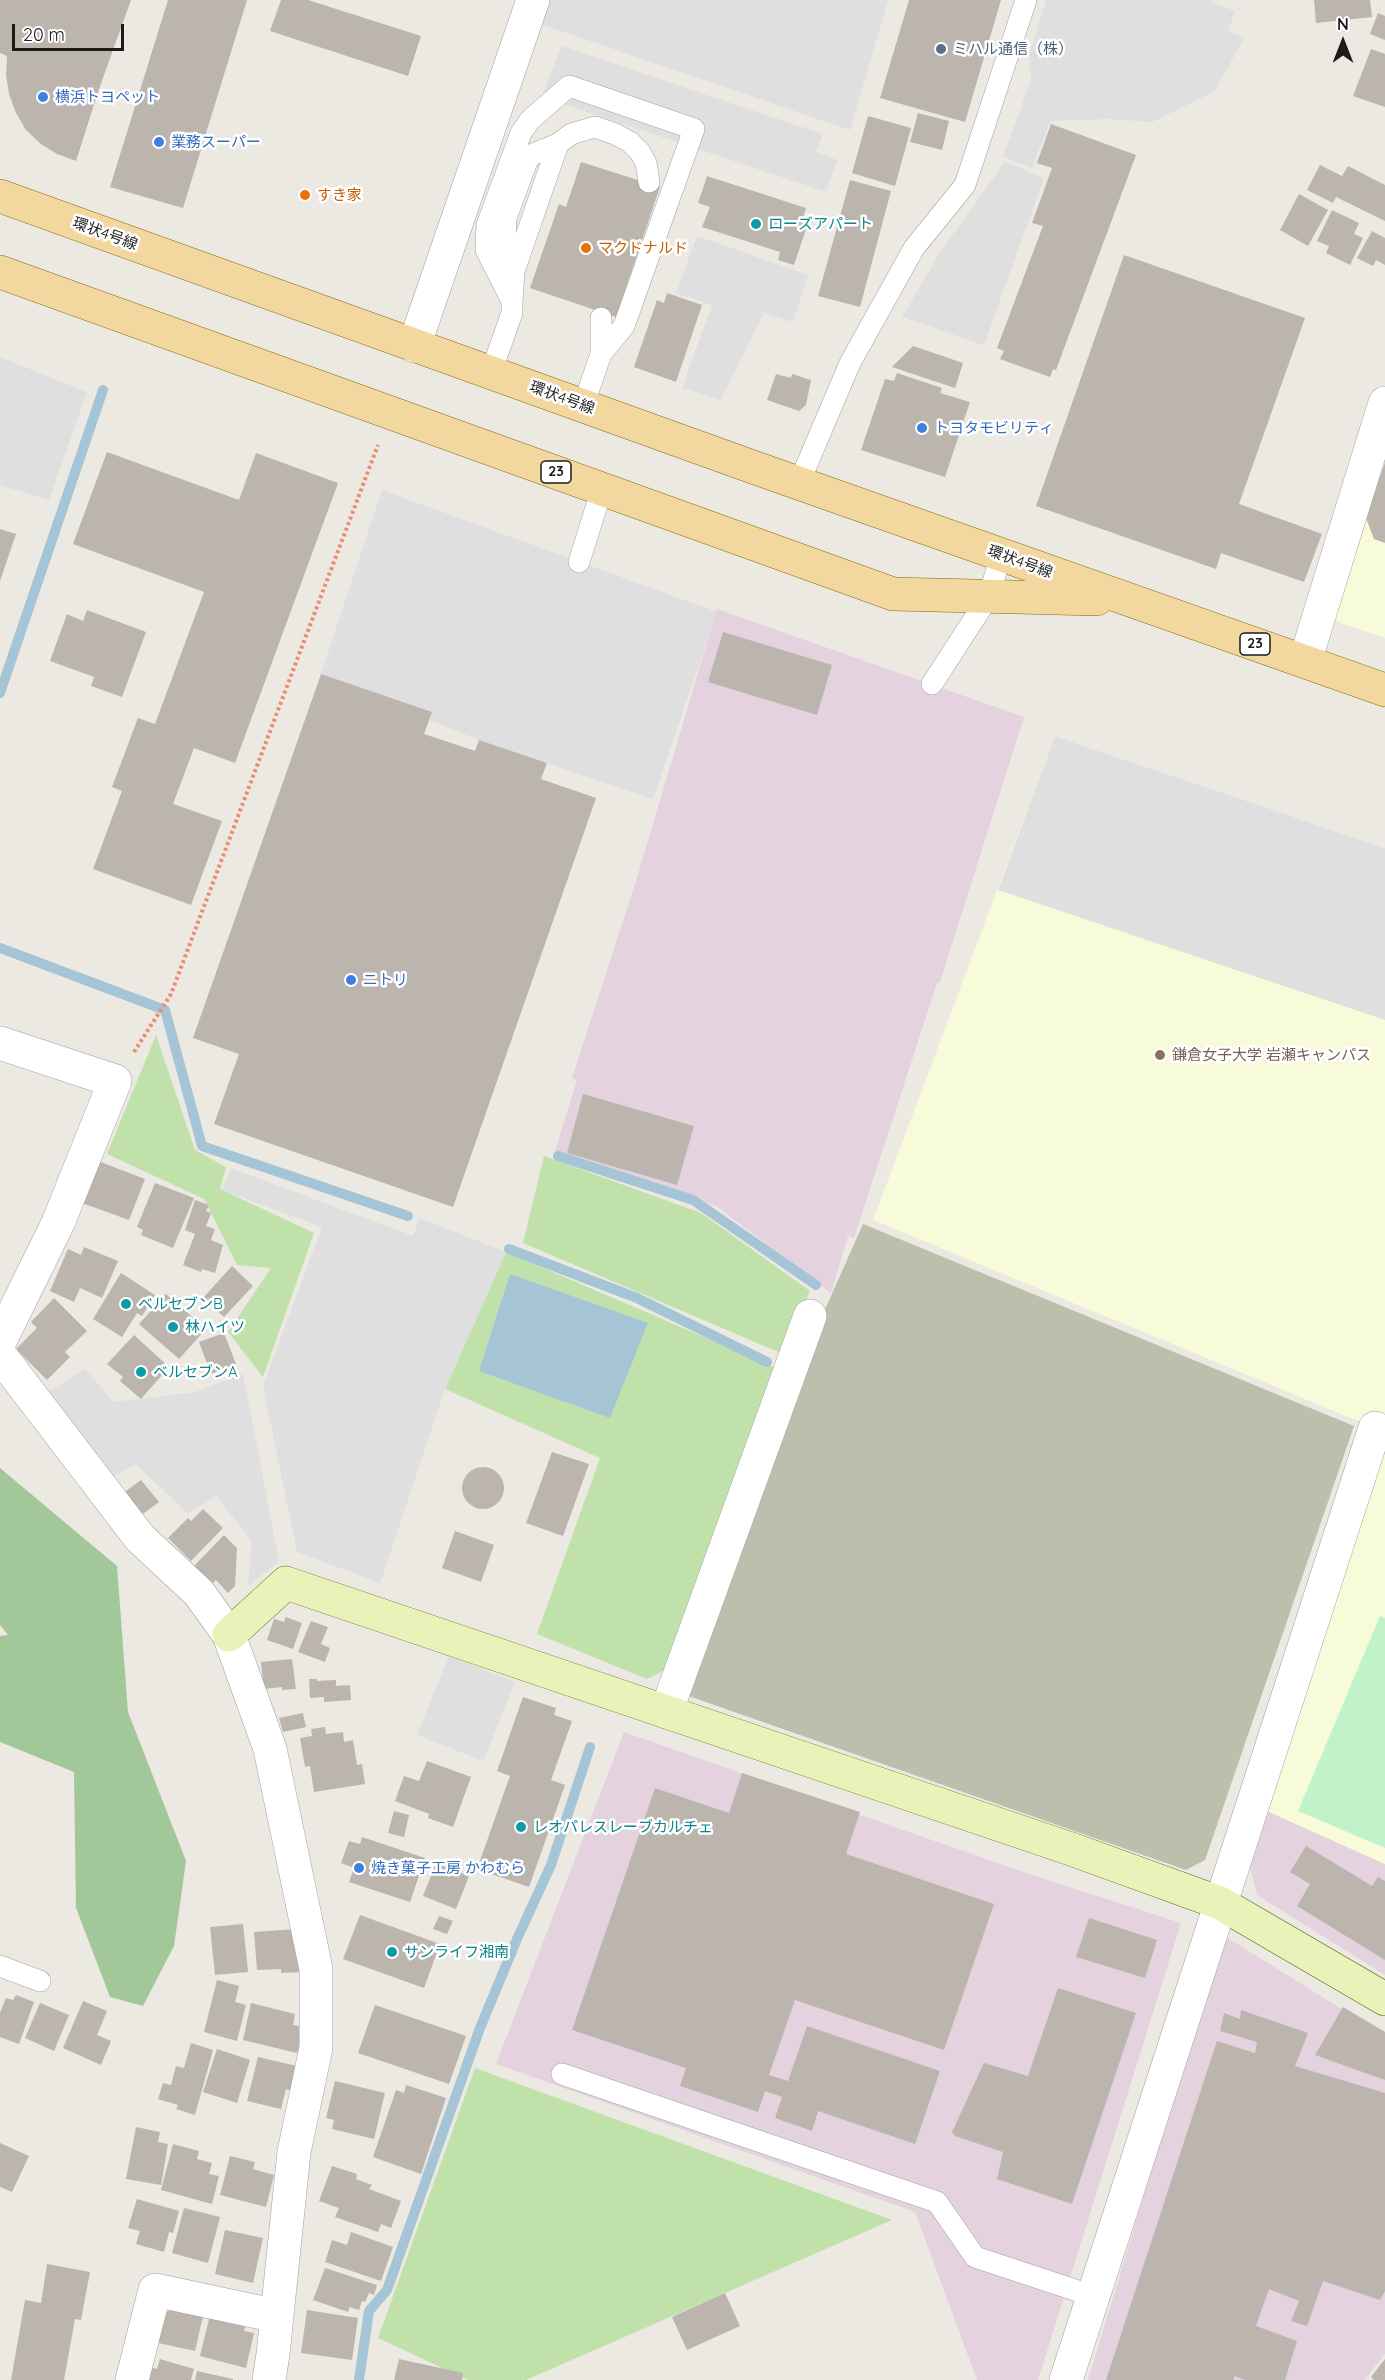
<!DOCTYPE html>
<html>
<head>
<meta charset="utf-8">
<style>
	body { margin:0 }
	#map { position:relative; width:1385px; height:2380px; overflow:hidden; background:#ebe9e1; font-family:Quicksand,sans-serif }
	canvas { display:block }
	.north { position:absolute; left:1313px; top:12px; width:60px; height:60px; -webkit-text-stroke:4px #fff; paint-order:stroke; rotate:0deg; font-size:16px; font-weight:700; line-height:24px; text-align:center; color:#1b1b1b }
	.north::after { content:''; display:block; margin:auto; width:21px; height:27px; background:#1b1b1b; clip-path:polygon(50% 0,100% 100%,50% 72%,0 100%) }
	.scale { position:absolute; left:12px; top:24px; width:112px; height:27px; box-sizing:border-box; border:3px solid #1b1b1b; border-top:0; padding-left:8px; font-size:18px; line-height:21px; white-space:nowrap; color:#1b1b1b; -webkit-text-stroke:4px #fff; paint-order:stroke }
</style>
</head>
<body>
<div id="map">
<canvas width="1385" height="2380"></canvas>
<div class="north">N</div>
<div class="scale">20 m</div>
</div>
<script>
const ctx = document.querySelector('canvas').getContext('2d');
ctx.lineJoin = 'round';
function paint(path, color) { ctx.fillStyle = color; ctx.fill(path, 'evenodd'); }
const shape = rows => new Path2D(rows.map(r => 'M' + r).join(''));
function stroke(path, color, width, dash) { ctx.strokeStyle = color; ctx.lineWidth = width; ctx.lineCap = dash ? 'butt' : 'round'; ctx.setLineDash(dash || []); ctx.stroke(path); }
function drawText(font, color, halo, rows, align = 'center') {
  ctx.font = font + ' Quicksand,"Noto Sans JP",sans-serif'; ctx.lineWidth = 5; ctx.setLineDash([]); ctx.textBaseline = 'middle'; ctx.strokeStyle = halo; ctx.fillStyle = color; for (const [text, x, y, turn = 0] of rows) {
    ctx.save(); ctx.translate(x, y); ctx.rotate((+turn || 0) * Math.PI / 180); ctx.textAlign = isNaN(turn) ? turn : align; if (halo) ctx.strokeText(text, 0, 0); ctx.fillText(text, 0, 0); ctx.restore();
  }
}
const industrial = shape([
	[717,609,1024,717,940,982,937,983,854,1238,848,1236,831,1293,716,1206,555,1151,577,1080,572,1078,636,881],
	[624,1732,1026,1873,1181,1923,1038,2380,977,2380,915,2212,496,2064],
	[1267,1811,1385,1864,1385,1975,1257,1895,1250,1867],
	[1223,1935,1385,2036,1385,2354,1364,2380,1088,2380]
]);
const education = shape([
	[1385,446,1385,638,1329,619],
	[1055,736,1385,848,1385,1432,873,1220],
	[1385,1452,1385,1864,1267,1811]
]);
const construction = shape([
	[863,1224,1354,1426,1205,1860,1186,1870,677,1692,778,1415]
]);
const grass = shape([
	[156,1035,195,1150,226,1167,220,1189,314,1233,263,1377,228,1332,271,1268,237,1265,204,1199,107,1154],
	[544,1156,701,1213,810,1291,783,1354,523,1243],
	[506,1252,774,1367,671,1667,647,1679,537,1634,600,1458,445,1389],
	[475,2068,892,2220,526,2380,468,2380,378,2338]
]);
const forest = shape([
	[0,1468,117,1566,128,1712,186,1861,174,1946,143,2006,110,1997,76,1908,74,1772,0,1742,0,1636,8,1635,0,1625]
]);
const park = shape([
	[1380,1616,1385,1618,1385,1848,1298,1811]
]);
const parking = shape([
	[548,0,888,0,850,130,540,24],
	[1046,0,1211,0,1211,3,1235,11,1228,31,1244,38,1215,91,1152,122,1109,119,1050,121,1032,168,1003,157,1031,80,1029,55],
	[561,46,823,134,816,152,837,160,826,192,542,97],
	[1005,162,1044,178,984,345,902,317,941,251],
	[697,236,808,275,793,322,764,313,721,400,682,388,712,305,676,293],
	[0,357,87,392,49,500,0,485],
	[382,490,717,612,653,799,479,740,429,720,431,712,321,674],
	[1055,736,1385,848,1385,1020,998,890],
	[231,1168,413,1236,420,1218,506,1252,445,1389,380,1583,297,1552,263,1386,322,1227,222,1190],
	[85,1369,114,1402,195,1392,243,1374,279,1561,248,1586,252,1541,216,1496,188,1514,136,1464,104,1483,41,1396],
	[449,1656,515,1682,483,1761,417,1735]
]);
const water = shape([
	[510,1274,648,1323,610,1418,479,1371]
]);
const stream = shape([
	[0,693,103,390],
	[0,948,165,1010,202,1146,408,1216],
	[558,1156,693,1200,816,1285],
	[509,1249,637,1298,767,1362],
	[359,2380,369,2311,387,2290,480,2028,517,1939,551,1865,590,1747]
]);
const building = shape([
	[0,0,131,0,99,89,76,161,57,154,41,144,26,130,16,113,9,94,6,75,7,56,0,53],
	[168,0,247,0,183,208,110,187],
	[281,0,308,0,421,36,408,76,270,31],
	[909,0,1001,0,965,122,880,98],
	[1314,0,1370,0,1372,17,1316,23],
	[1378,13,1385,16,1385,40,1370,34],
	[1371,49,1385,54,1385,107,1353,96],
	[918,113,949,121,942,150,910,142],
	[868,116,911,128,895,186,852,173],
	[1051,124,1136,155,1056,370,1053,369,1050,377,1000,359,1004,351,997,348,1043,226,1032,223,1052,168,1037,163],
	[581,162,660,187,616,317,530,288,559,204,566,207],
	[1320,165,1342,176,1348,166,1385,185,1385,221,1336,197,1333,203,1307,190],
	[707,176,806,208,803,218,809,220,794,265,778,260,780,252,702,227,710,207,698,203],
	[850,180,891,191,860,307,818,296],
	[1299,194,1328,210,1308,246,1280,230],
	[1332,210,1359,223,1354,234,1363,238,1350,265,1326,253,1329,246,1317,241],
	[1372,231,1385,238,1385,265,1376,260,1373,266,1357,258],
	[1124,255,1305,318,1239,504,1322,534,1304,582,1221,553,1216,569,1036,506],
	[667,293,702,305,676,382,634,367,657,300,664,303],
	[913,346,963,363,955,388,892,367],
	[897,373,942,388,940,393,970,402,945,477,861,450,885,379,894,381],
	[776,374,791,378,792,374,811,380,806,405,799,411,767,400],
	[107,452,239,500,256,453,338,483,235,763,194,748,173,804,222,821,191,905,93,869,122,791,112,787,138,718,155,724,204,592,73,544],
	[1385,462,1385,543,1374,539,1366,518],
	[0,529,16,534,0,581],
	[87,610,146,632,122,697,91,686,94,677,50,661,67,614,83,621],
	[723,632,832,665,817,715,708,682],
	[321,674,432,712,424,734,475,751,479,740,547,763,541,779,596,798,453,1207,214,1124,239,1054,193,1038],
	[583,1094,694,1126,677,1185,567,1153],
	[98,1161,145,1179,129,1220,82,1203],
	[155,1183,194,1198,173,1248,141,1235,143,1230,137,1227],
	[195,1200,209,1205,206,1211,211,1213,206,1226,215,1229,211,1240,223,1245,215,1273,202,1269,201,1272,183,1265,195,1234,185,1230],
	[84,1247,118,1261,102,1298,80,1288,74,1302,50,1291,68,1249,81,1255],
	[232,1266,253,1286,224,1317,203,1298],
	[121,1273,155,1295,142,1316,137,1313,122,1337,93,1319],
	[166,1294,206,1329,179,1359,139,1324],
	[54,1298,87,1331,65,1352,70,1357,47,1380,16,1349,37,1328,31,1322],
	[224,1333,236,1364,211,1374,199,1342],
	[134,1335,169,1367,141,1399,120,1381,123,1377,107,1364],
	[552,1452,589,1464,563,1536,526,1523],
	'462 1488a21 21 0 1 1 42 0a21 21 0 1 1-42 0Z',
	[141,1480,159,1502,140,1516,122,1494],
	[203,1509,223,1528,191,1561,168,1538,188,1518,191,1521],
	[455,1531,494,1545,481,1582,442,1568],
	[224,1535,237,1548,235,1586,228,1593,216,1580,210,1586,192,1568],
	[286,1617,302,1623,293,1649,267,1640,274,1619,284,1622],
	[311,1621,328,1627,321,1644,330,1648,325,1662,298,1652],
	[292,1659,296,1689,282,1690,282,1687,264,1689,261,1662],
	[309,1679,317,1679,317,1681,336,1680,336,1686,350,1685,351,1700,324,1702,324,1697,310,1698],
	[523,1697,556,1708,554,1715,572,1721,551,1780,565,1785,529,1887,477,1869,510,1776,497,1771],
	[303,1713,306,1727,283,1732,279,1718],
	[325,1727,326,1734,343,1732,344,1742,353,1740,357,1765,362,1764,365,1784,314,1792,310,1766,305,1767,300,1738,312,1736,311,1729],
	[427,1761,471,1777,453,1827,428,1818,429,1814,395,1801,404,1776,419,1781],
	[742,1773,860,1812,846,1854,994,1904,944,2050,795,2000,769,2075,788,2081,807,2026,940,2071,915,2144,818,2111,812,2131,775,2118,782,2097,765,2091,758,2112,680,2086,686,2068,572,2030,655,1788,729,1813],
	[394,1811,409,1815,404,1837,388,1833],
	[362,1837,425,1858,410,1902,349,1882,354,1868,341,1863,349,1841,360,1844],
	[1306,1846,1372,1886,1378,1877,1385,1881,1385,1960,1297,1906,1310,1884,1290,1872],
	[436,1863,469,1876,456,1909,423,1896],
	[360,1915,440,1944,424,1988,343,1959],
	[439,1916,453,1921,447,1934,433,1929],
	[1089,1918,1157,1940,1145,1978,1076,1957],
	[243,1924,248,1972,215,1975,210,1927],
	[298,1929,302,1972,281,1973,281,1969,257,1970,254,1932],
	[217,1980,239,1986,235,2002,246,2005,237,2041,204,2032],
	[1058,1988,1136,2013,1072,2204,997,2179,1003,2152,955,2136,952,2132,984,2063,1028,2076],
	[16,1995,34,2002,19,2044,0,2037,0,2013,6,1998,13,2000],
	[83,2001,107,2011,97,2035,111,2041,101,2065,63,2048],
	[40,2003,69,2015,54,2051,25,2038],
	[251,2003,295,2014,293,2025,304,2027,297,2053,243,2040],
	[375,2005,466,2036,449,2084,358,2053],
	[1343,2007,1385,2032,1385,2080,1315,2055],
	[1241,2010,1308,2033,1295,2066,1385,2093,1385,2291,1380,2300,1323,2281,1307,2326,1291,2321,1299,2301,1269,2289,1256,2326,1297,2341,1285,2380,1245,2380,1235,2376,1233,2380,1106,2380,1217,2041,1255,2053,1257,2042,1220,2031,1224,2013,1240,2019],
	[191,2043,213,2050,195,2115,176,2109,178,2105,158,2099,163,2083,171,2085,176,2066,184,2068],
	[217,2049,250,2060,237,2103,203,2092],
	[258,2057,297,2066,292,2091,286,2089,281,2109,247,2101],
	[335,2081,385,2093,374,2139,332,2129,334,2120,326,2118],
	[406,2085,446,2098,421,2174,373,2157,396,2090,404,2093],
	[136,2127,160,2132,158,2142,168,2144,161,2185,126,2179],
	[0,2143,29,2156,12,2192,0,2187],
	[173,2144,199,2151,197,2159,212,2163,209,2174,219,2176,212,2204,161,2190],
	[230,2156,255,2162,253,2169,274,2175,266,2207,220,2195],
	[332,2166,357,2174,356,2179,372,2185,369,2189,401,2201,391,2228,381,2224,378,2232,335,2217,339,2208,319,2201],
	[137,2199,179,2211,173,2233,169,2232,164,2252,136,2244,140,2231,128,2228],
	[184,2208,220,2217,208,2263,172,2253],
	[225,2230,263,2238,253,2283,215,2274],
	[351,2232,393,2247,381,2281,325,2262,332,2240,347,2245],
	[47,2264,90,2272,81,2320,75,2319,64,2380,11,2380,25,2300,41,2303],
	[325,2268,377,2285,374,2295,369,2293,365,2302,362,2301,359,2310,350,2307,348,2312,313,2300],
	[725,2293,740,2326,687,2350,672,2317],
	[173,2308,203,2316,195,2351,154,2342,161,2316],
	[307,2310,358,2318,352,2360,301,2353],
	[210,2315,246,2323,244,2331,254,2333,246,2368,200,2356],
	[160,2359,194,2369,191,2380,145,2380,149,2367,157,2369],
	[399,2359,463,2373,462,2380,394,2380],
	[1385,2359,1385,2380,1374,2380,1371,2377],
	[197,2371,233,2379,233,2380,195,2380]
]);
const path = shape([
	[134,1052,171,994,378,445]
]);
const lane = shape([
	[514,271,505,249,506,218,527,161,533,154,558,144],
	[512,301,514,271,558,144,571,134,595,127,615,134,630,142,640,152,646,163,649,182],
	[601,318,601,354],
	[491,372,512,313,512,301,486,250,487,225,521,133,530,120,569,86,694,129,624,326,601,354,583,406],
	[799,483,850,363,914,248,965,185,1026,0],
	[579,562,602,489],
	[932,684,989,596,1001,555],
	[0,1966,40,1981],
	[562,2074,937,2202,975,2257,1093,2296]
]);
const street = shape([
	[414,346,533,0],
	[1305,661,1385,403],
	[0,1043,115,1081,58,1223,0,1341],
	[0,1355,140,1538,199,1593,229,1635,270,1749,316,1969,316,2048,294,2152,273,2354,269,2380],
	[666,1712,810,1316],
	[132,2380,155,2290,277,2316],
	[1066,2380,1375,1428]
]);
const secondary = shape([
	[229,1635,286,1583,1071,1849,1220,1903,1385,1999]
]);
const primary = shape([
	[0,196,750,466,1385,690],
	[0,272,893,594,1097,599]
]);
const markers = [
	[941,49,6,"#5c6f8a"],
	[43,97,6,"#3f7fe0"],
	[159,142,6,"#3f7fe0"],
	[305,195,6,"#e8710a"],
	[756,224,6,"#0f9aa8"],
	[586,248,6,"#e8710a"],
	[922,428,6,"#3f7fe0"],
	[351,980,6,"#3f7fe0"],
	[1160,1055,6,"#8d6e63"],
	[126,1304,6,"#0f9aa8"],
	[173,1327,6,"#0f9aa8"],
	[141,1372,6,"#0f9aa8"],
	[521,1827,6,"#0f9aa8"],
	[359,1868,6,"#3f7fe0"],
	[392,1952,6,"#0f9aa8"]
];
const shields = [
	[556,472,30],
	[1255,644,30]
];
const shieldNames = [
	["23",556,472],
	["23",1255,644]
];
const serviceNames = [
	["ミハル通信（株）",953,49]
];
const shopNames = [
	["横浜トヨペット",55,97],
	["業務スーパー",171,142],
	["トヨタモビリティ",934,428],
	["ニトリ",363,980],
	["焼き菓子工房 かわむら",371,1868]
];
const foodNames = [
	["すき家",317,195],
	["マクドナルド",598,248]
];
const cultureNames = [
	["ローズアパート",768,224],
	["ベルセブンB",138,1304],
	["林ハイツ",185,1327],
	["ベルセブンA",153,1372],
	["レオパレスレーブカルチェ",533,1827],
	["サンライフ湘南",404,1952]
];
const streetNames = [
	["環状4号線",105,234,20],
	["環状4号線",562,398,20],
	["環状4号線",1020,562,20]
];
const educationNames = [
	["鎌倉女子大学 岩瀬キャンパス",1172,1055]
];
paint(industrial, '#e4d3df');
paint(education, '#f8fbda');
paint(construction, '#bdbfad');
paint(grass, '#c0e2aa');
paint(forest, '#a2c799');
paint(park, '#c0f3ca');
paint(parking, '#dfdfdf');
paint(water, '#a5c5d6');
stroke(stream, '#a5c5d6', 10);
paint(building, '#bbb5ae');
stroke(lane, '#9f9f9f', 22);
stroke(street, '#9f9f9f', 34);
stroke(secondary, '#52650e', 34);
stroke(primary, '#846a0d', 34);
stroke(path, '#ec8b71', 4, [3, 3]);
stroke(lane, '#fff', 21);
stroke(street, '#fff', 33);
stroke(secondary, '#e9f2b8', 33);
stroke(primary, '#f2d79f', 33);
for (const [x, y, r, color] of markers) { const dot = new Path2D(); dot.arc(x, y, r, 0, 2 * Math.PI); ctx.fillStyle = color; ctx.fill(dot); stroke(dot, '#fff', 2); }
for (const [x, y, w] of shields) { const box = new Path2D(); box.roundRect(x - w / 2, y - 11, w, 22, 4.5); ctx.fillStyle = '#fff'; ctx.fill(box); stroke(box, '#1b1b1b', 1.5); }
drawText('bold 14px', '#1b1b1b', null, shieldNames);
drawText('15px', '#4e5e75', '#fff', serviceNames, 'left');
drawText('15px', '#366cbe', '#fff', shopNames, 'left');
drawText('15px', '#c56008', '#fff', foodNames, 'left');
drawText('15px', '#0d838f', '#fff', cultureNames, 'left');
drawText('15px', '#1b1b1b', '#fff', streetNames);
drawText('15px', '#785e54', '#fff', educationNames, 'left');
</script>
</body>
</html>
